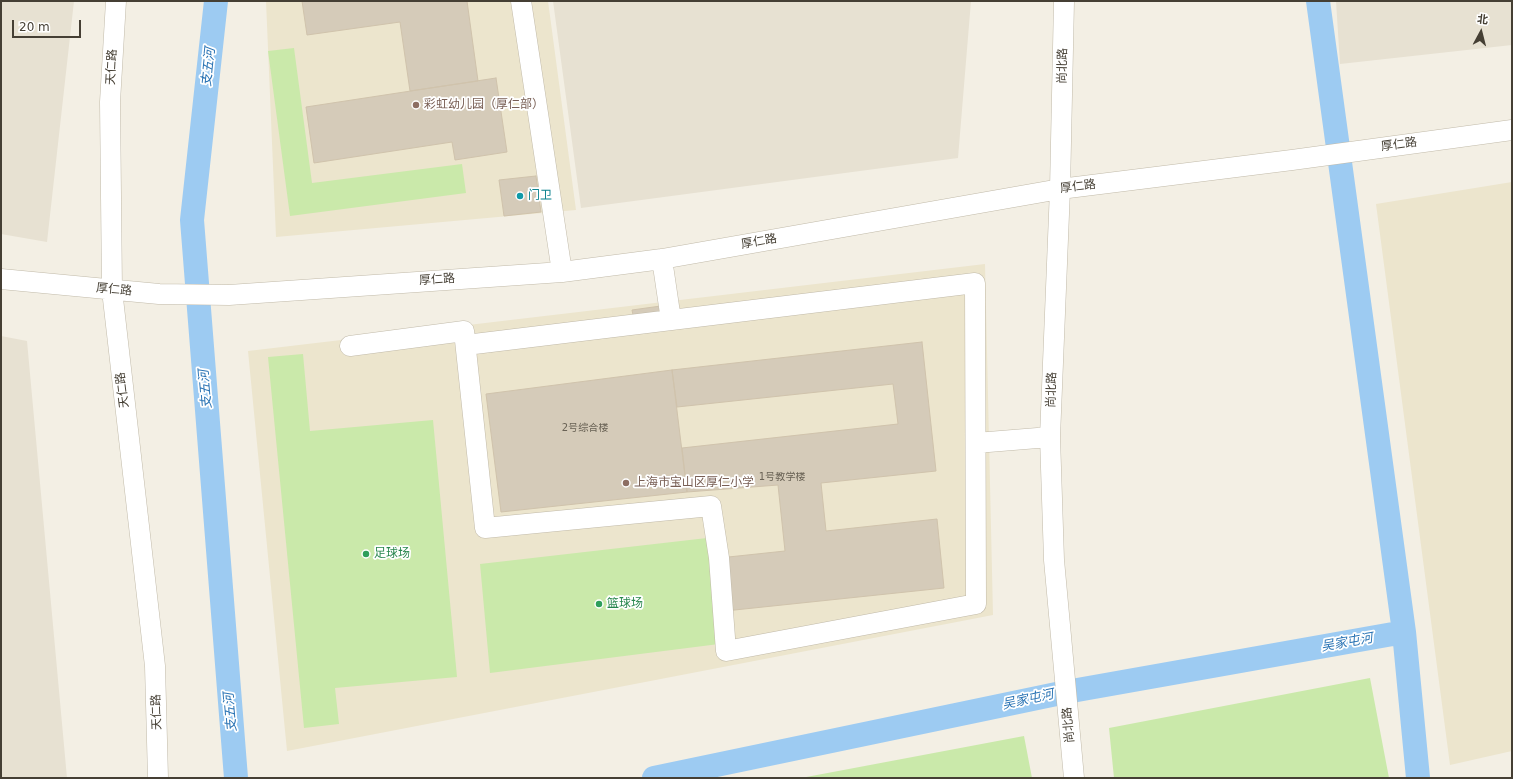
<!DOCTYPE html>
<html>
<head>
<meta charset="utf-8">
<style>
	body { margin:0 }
	#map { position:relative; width:1513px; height:779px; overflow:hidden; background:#f3efe4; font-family:"DejaVu Sans","Noto Sans SC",sans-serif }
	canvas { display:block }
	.frame { position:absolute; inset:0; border:2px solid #453f34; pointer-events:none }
	.north { position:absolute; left:1461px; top:12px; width:40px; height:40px; -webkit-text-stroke:3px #fff; paint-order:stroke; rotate:7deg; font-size:11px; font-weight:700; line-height:16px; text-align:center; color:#453f34 }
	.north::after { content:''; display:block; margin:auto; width:14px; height:18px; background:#453f34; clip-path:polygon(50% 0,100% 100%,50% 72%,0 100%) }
	.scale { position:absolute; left:12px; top:20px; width:69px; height:18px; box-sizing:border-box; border:2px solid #453f34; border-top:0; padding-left:5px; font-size:12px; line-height:14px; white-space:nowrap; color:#453f34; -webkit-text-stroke:3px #fff; paint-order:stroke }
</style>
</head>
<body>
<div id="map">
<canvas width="1513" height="779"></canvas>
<div class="frame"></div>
<div class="north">北</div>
<div class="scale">20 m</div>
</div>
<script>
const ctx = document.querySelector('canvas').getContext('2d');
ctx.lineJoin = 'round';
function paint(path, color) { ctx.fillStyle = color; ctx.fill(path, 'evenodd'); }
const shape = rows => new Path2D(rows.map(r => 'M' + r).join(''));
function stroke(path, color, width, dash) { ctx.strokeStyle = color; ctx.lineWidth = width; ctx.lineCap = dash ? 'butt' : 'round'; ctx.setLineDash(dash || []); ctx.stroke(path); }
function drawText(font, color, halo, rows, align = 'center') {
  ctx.font = font + ' "DejaVu Sans","Noto Sans SC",sans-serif'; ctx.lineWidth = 3.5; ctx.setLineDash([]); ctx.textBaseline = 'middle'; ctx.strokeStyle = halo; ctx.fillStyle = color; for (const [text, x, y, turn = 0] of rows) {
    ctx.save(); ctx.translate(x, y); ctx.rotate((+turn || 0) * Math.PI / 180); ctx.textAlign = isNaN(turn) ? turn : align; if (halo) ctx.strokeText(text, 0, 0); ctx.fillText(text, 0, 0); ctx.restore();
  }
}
const residential = shape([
	[1,1,74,1,47,242,1,234],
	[553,1,971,1,958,158,581,208],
	[1336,1,1512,1,1512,45,1340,64],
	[1,336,27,341,67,778,1,778]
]);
const education = shape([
	[266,1,548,1,576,210,276,237],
	[1512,182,1512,751,1450,765,1376,204],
	[985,264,993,615,287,751,248,351]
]);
const green = shape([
	[294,48,312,183,462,164,466,193,290,216,268,51],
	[303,354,310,431,433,420,457,677,335,688,339,724,304,728,268,357],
	[707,538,719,644,490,673,480,564],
	[1370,678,1389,778,1114,778,1109,728],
	[1024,736,1032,778,801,778]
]);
const canal = shape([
	[216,1,192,220,236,778],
	[1318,1,1404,632,1418,778],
	[654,778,1066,692,1404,632]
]);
const building = shape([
	[302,1,467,1,478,81,410,91,400,22,307,35,302,1],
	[496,78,507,152,455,160,452,142,314,163,306,107,496,78],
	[536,176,541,212,504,216,499,180,536,176],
	[668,305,671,320,635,325,632,310,668,305],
	[922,342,936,471,821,483,826,531,937,519,944,588,725,611,719,558,785,551,778,485,687,492,682,448,898,424,893,384,677,407,672,370,922,342],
	[672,370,687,492,501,512,486,394,672,370]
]);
const minor = shape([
	[116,1,110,102,112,290,155,666,158,778],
	[521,1,562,272],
	[1064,1,1060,189,1050,437,1054,560,1074,778],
	[662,259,671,320],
	[1,279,159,294,229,295,562,272,662,259,1060,189,1292,160,1512,130],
	[350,346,464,331,485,528,711,506,719,558,726,651,976,604,975,283,466,345],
	[976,443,1050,437]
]);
const markers = [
	[416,105,4,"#8d6e63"],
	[520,196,4,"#0f9aa8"],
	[626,483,4,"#8d6e63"],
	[366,554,4,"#2e9e5b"],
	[599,604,4,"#2e9e5b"]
];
const numberNames = [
	["2号综合楼",585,428],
	["1号教学楼",782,477]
];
const streetNames = [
	["尚北路",1063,66,-89],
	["天仁路",112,67,-87],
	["厚仁路",1399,145,-8],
	["厚仁路",1078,187,-7],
	["厚仁路",759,242,-10],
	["厚仁路",437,280,-4],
	["厚仁路",114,290,5],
	["天仁路",123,390,-97],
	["尚北路",1052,390,-88],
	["天仁路",157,712,-92],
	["尚北路",1069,725,-95]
];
const educationNames = [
	["彩虹幼儿园（厚仁部）",424,105],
	["上海市宝山区厚仁小学",634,483]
];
const cultureNames = [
	["门卫",528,196]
];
const leisureNames = [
	["足球场",374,554],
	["篮球场",607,604]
];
const waterNames = [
	["支五河",209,67,-84],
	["支五河",206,389,-95],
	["吴家屯河",1347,643,-10],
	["吴家屯河",1028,700,-12],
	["支五河",231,712,-95]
];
paint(residential, '#e7e1d2');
paint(education, '#ece5cd');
paint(green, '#cae9aa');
stroke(canal, '#9dcbf2', 24);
paint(building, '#d5cbb9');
stroke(building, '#d0c3ac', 1);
stroke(minor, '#c1baa9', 21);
stroke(minor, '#fff', 20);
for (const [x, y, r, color] of markers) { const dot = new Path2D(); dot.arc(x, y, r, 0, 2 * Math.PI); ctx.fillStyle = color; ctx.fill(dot); stroke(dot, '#fff', 1.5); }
drawText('10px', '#696255', null, numberNames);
drawText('12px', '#453f34', '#fff', streetNames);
drawText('12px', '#785e54', '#fff', educationNames, 'left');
drawText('12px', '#0d838f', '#fff', cultureNames, 'left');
drawText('12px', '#27864d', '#fff', leisureNames, 'left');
drawText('italic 13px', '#2973b4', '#fff', waterNames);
</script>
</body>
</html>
